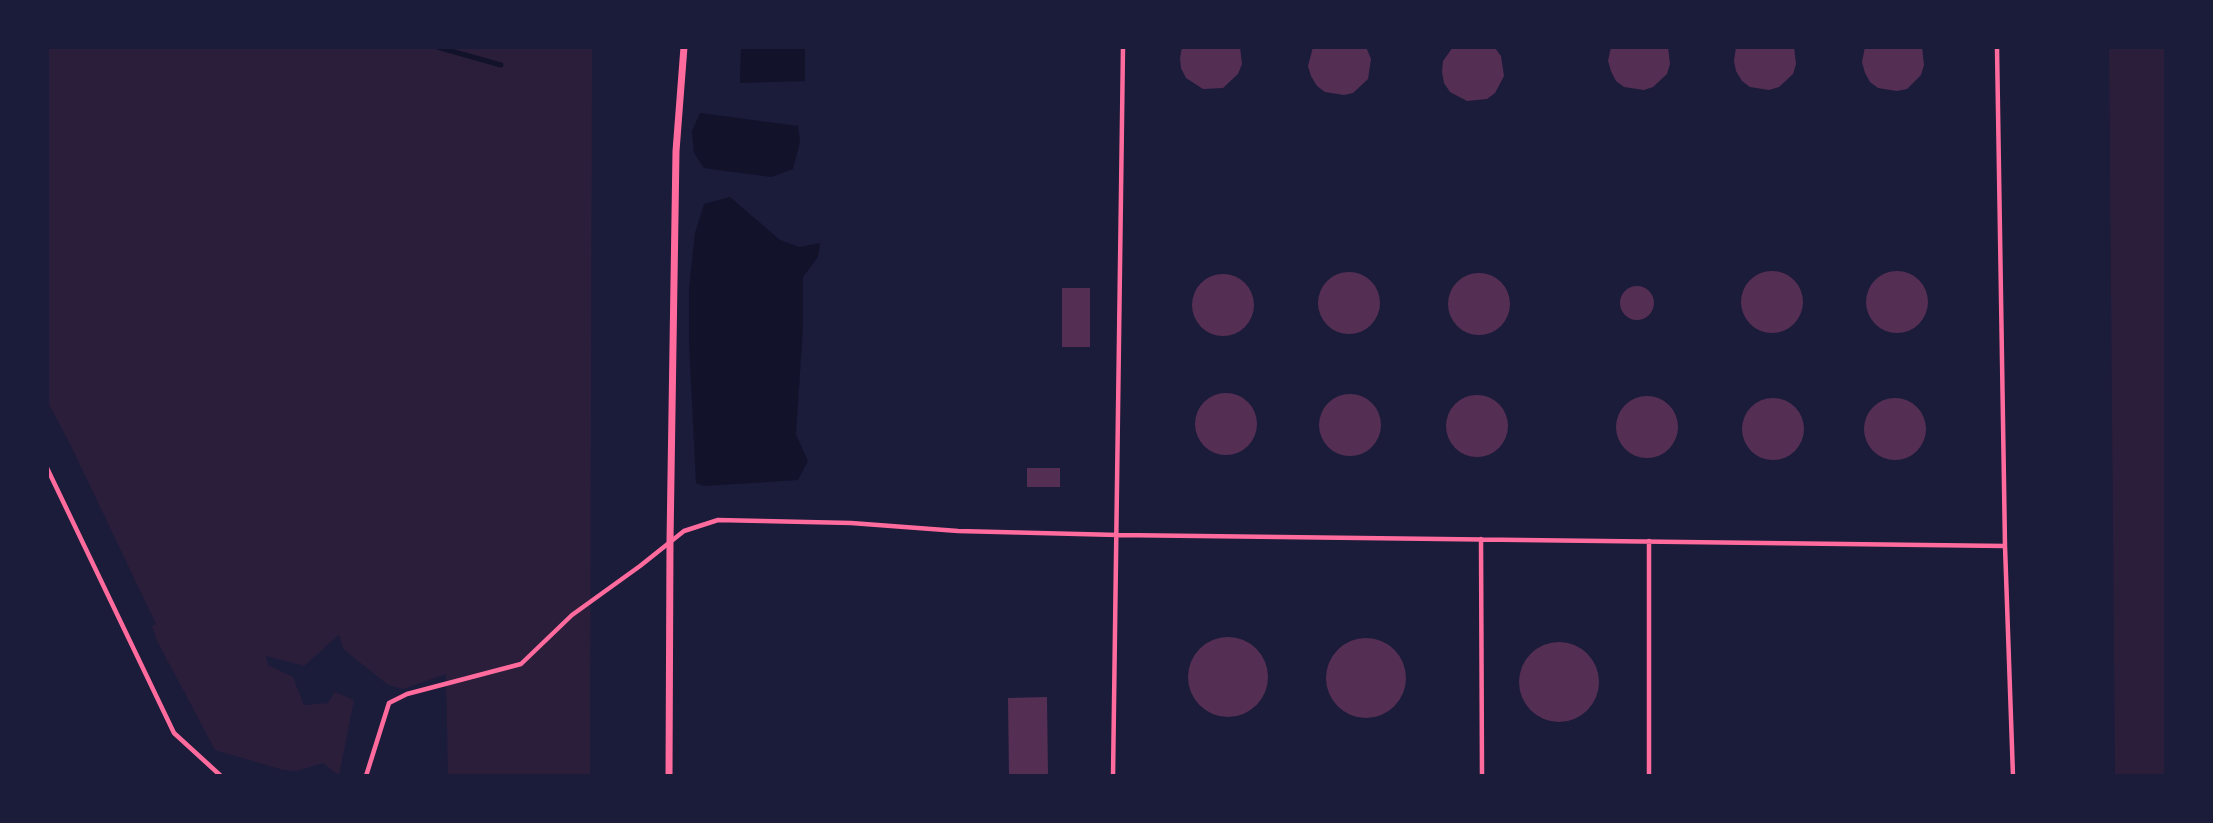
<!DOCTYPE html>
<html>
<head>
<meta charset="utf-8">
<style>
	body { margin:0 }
	#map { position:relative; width:2213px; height:823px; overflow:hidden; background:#1b1b3a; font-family:"Open Sans",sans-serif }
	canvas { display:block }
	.frame { position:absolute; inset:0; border:49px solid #1b1b3a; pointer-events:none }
</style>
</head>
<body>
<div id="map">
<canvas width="2213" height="823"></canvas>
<div class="frame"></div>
</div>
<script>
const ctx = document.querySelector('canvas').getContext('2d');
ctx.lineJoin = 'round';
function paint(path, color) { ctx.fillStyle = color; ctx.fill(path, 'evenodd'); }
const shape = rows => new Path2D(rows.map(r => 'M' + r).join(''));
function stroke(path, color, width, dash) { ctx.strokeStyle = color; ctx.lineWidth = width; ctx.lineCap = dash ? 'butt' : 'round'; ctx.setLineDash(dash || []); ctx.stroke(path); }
const green = shape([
	[47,47,592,47,590,776,448,776,446,674,403,689,388,685,343,649,339,635,304,666,266,656,268,665,293,677,304,705,328,703,335,692,354,700,339,776,323,763,296,771,283,770,215,750,157,641,152,626,156,624,69,442,47,401],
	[2109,47,2166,47,2166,776,2115,776]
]);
const water = shape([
	[741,47,805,47,805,81,740,83],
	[700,113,798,126,800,142,793,169,771,177,704,168,694,153,692,131],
	[730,197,780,240,799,247,820,243,818,257,803,277,803,327,796,434,808,461,798,480,704,486,696,483,689,341,689,288,695,233,704,204]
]);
const stream = shape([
	[437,47,501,65]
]);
const building = shape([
	[1240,47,1242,64,1238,74,1223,88,1203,89,1186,78,1181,68,1180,58,1182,47],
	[1313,47,1366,47,1371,59,1368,79,1353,93,1344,95,1325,92,1317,86,1311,76,1308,66],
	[1453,47,1495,48,1501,56,1504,76,1495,93,1487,99,1467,101,1450,92,1444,83,1442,72,1443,61],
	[1611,47,1668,47,1670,64,1667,74,1653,87,1644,90,1624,87,1616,81,1611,71,1608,61],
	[1736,47,1794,47,1796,64,1793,74,1779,87,1769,90,1750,87,1742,81,1736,71,1734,61],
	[1865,47,1922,47,1924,65,1921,75,1907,89,1897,91,1878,88,1870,82,1865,73,1862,62],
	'1866 302a31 31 0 1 1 62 0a31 31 0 1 1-62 0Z',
	'1741 302a31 31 0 1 1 62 0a31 31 0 1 1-62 0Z',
	'1318 303a31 31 0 1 1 62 0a31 31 0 1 1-62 0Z',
	'1448 304a31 31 0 1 1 62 0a31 31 0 1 1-62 0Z',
	'1192 305a31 31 0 1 1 62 0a31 31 0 1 1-62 0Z',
	'1620 303a17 17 0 1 1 34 0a17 17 0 1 1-34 0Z',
	[1062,288,1090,288,1090,347,1062,347],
	'1195 424a31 31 0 1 1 62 0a31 31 0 1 1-62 0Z',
	'1319 425a31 31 0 1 1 62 0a31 31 0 1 1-62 0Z',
	'1446 426a31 31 0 1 1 62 0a31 31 0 1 1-62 0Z',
	'1616 427a31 31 0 1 1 62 0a31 31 0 1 1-62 0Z',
	'1864 429a31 31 0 1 1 62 0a31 31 0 1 1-62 0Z',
	'1742 429a31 31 0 1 1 62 0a31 31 0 1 1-62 0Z',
	[1027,468,1060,468,1060,487,1027,487],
	'1188 677a40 40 0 1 1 80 0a40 40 0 1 1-80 0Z',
	'1326 678a40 40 0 1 1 80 0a40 40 0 1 1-80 0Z',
	'1519 682a40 40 0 1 1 80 0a40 40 0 1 1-80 0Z',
	[1047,697,1048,776,1009,776,1008,698]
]);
const service = shape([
	[1997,47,2005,546,2013,776],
	[47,468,174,733,221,776],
	[1481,539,1482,776],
	[1649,541,1649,776],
	[366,776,389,703,407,694,521,664,572,615,640,566,684,531,718,520,851,523,958,531,1118,535,2005,546],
	[1113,776,1123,47]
]);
const minor = shape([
	[669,776,670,541,676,151,684,47]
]);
paint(green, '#2a1e3b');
paint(water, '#12122b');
stroke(stream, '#12122b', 5);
paint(building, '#542f53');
stroke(service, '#ff6b9d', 4.5);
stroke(minor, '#ff6b9d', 7);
</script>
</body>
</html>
